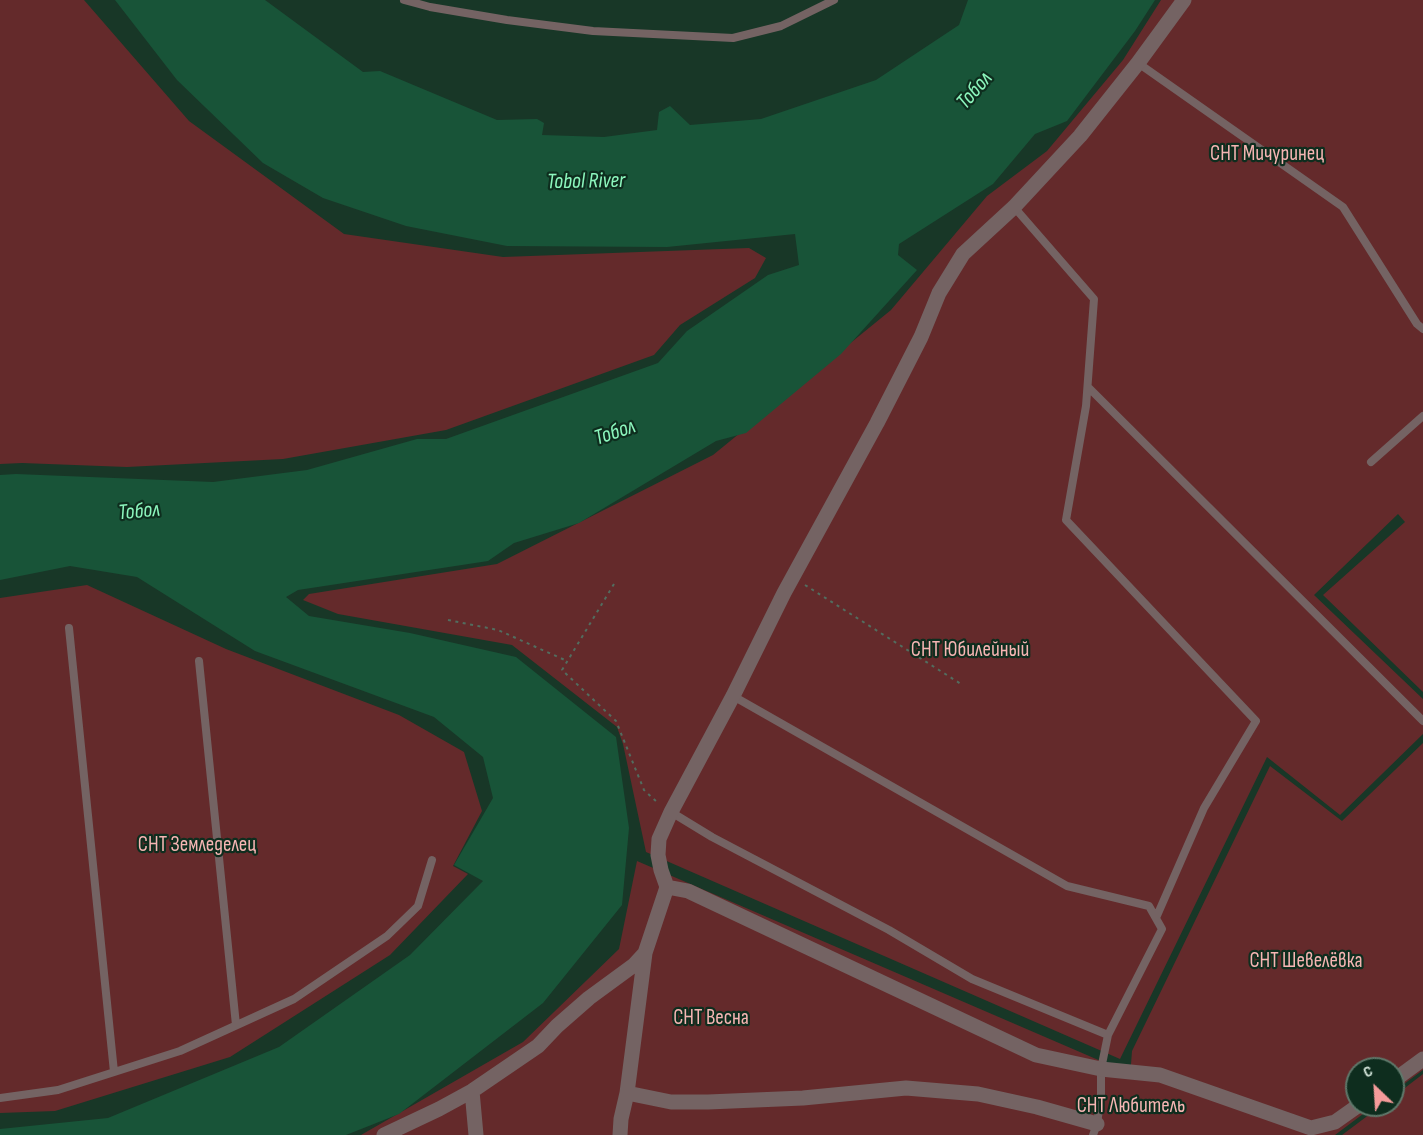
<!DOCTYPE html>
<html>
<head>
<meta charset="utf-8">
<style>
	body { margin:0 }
	#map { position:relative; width:1423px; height:1135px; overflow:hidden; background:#183727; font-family:"Sofia Sans Condensed",sans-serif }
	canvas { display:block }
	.north { position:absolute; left:1345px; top:1057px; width:60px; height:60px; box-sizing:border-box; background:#0e2d1e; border:2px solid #5e786a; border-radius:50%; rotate:335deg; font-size:16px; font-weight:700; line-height:24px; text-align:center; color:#d6e8dd }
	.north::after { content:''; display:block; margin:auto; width:21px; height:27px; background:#f59b9a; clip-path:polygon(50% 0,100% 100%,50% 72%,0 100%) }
</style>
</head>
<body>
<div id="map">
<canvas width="1423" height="1135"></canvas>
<div class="north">С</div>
</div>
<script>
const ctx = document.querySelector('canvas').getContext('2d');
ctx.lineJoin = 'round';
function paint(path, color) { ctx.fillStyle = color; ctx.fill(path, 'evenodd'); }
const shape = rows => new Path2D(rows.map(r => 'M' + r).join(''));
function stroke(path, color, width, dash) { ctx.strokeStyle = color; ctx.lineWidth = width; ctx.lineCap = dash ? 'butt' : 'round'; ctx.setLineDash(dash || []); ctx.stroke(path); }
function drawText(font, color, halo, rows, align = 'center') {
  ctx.font = font + ' "Sofia Sans Condensed",sans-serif'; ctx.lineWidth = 4.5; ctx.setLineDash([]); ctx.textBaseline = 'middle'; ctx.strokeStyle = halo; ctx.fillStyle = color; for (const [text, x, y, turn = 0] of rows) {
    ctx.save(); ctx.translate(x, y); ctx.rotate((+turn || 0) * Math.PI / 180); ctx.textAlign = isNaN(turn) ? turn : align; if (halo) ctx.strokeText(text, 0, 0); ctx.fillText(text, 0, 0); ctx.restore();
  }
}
const green = shape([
	[0,0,84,0,189,121,344,234,503,257,749,248,766,258,755,278,680,325,654,355,446,430,283,459,127,467,22,463,0,464],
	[1161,0,1423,0,1423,692,1323,595,1405,522,1398,514,1314,595,1423,699,1423,734,1340,815,1267,757,1120,1059,646,852,623,744,617,727,512,645,338,614,303,600,309,594,497,564,713,455,891,310,987,196,1047,151,1123,60],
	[87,585,226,649,399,715,464,752,482,811,453,866,468,874,390,955,230,1057,55,1111,0,1113,0,598],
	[1423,743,1423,1070,1393,1092,1393,1069,1357,1069,1357,1105,1375,1105,1335,1135,361,1135,523,1042,619,949,637,861,1110,1065,1130,1077,1132,1051,1270,766,1342,821],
	[1423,1074,1423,1135,1342,1135,1382,1105,1393,1105,1393,1097]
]);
const water = shape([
	[115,0,265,0,363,72,380,71,497,120,537,119,544,123,542,135,604,137,657,130,659,112,670,106,690,125,761,119,876,80,959,25,968,0,1155,0,1135,31,1067,121,1035,134,993,184,899,244,898,255,917,270,841,354,746,433,716,441,579,523,514,543,488,561,298,590,286,597,309,616,410,633,516,657,616,737,629,828,622,905,543,1003,399,1114,346,1135,0,1135,0,1129,108,1118,279,1047,410,955,483,881,454,865,493,798,483,757,434,717,255,651,137,577,70,566,0,580,0,475,16,474,213,482,307,470,417,439,446,439,658,363,687,331,768,275,799,265,795,234,667,247,507,246,406,226,323,198,263,163,177,80]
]);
const path = shape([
	[614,584,562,670,616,721,644,790,659,804],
	[805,585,961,684],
	[448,620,498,630,567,661]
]);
const service = shape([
	[404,0,430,7,507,20,593,31,733,38,781,26,834,0],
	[1138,63,1343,207,1417,324,1423,329],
	[1014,207,1094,299,1086,406,1066,520,1256,721,1204,808,1156,918],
	[1088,387,1423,721],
	[1371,462,1423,416],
	[69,628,114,1072],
	[199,661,236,1025],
	[671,812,712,837,889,930,972,979,1108,1035,1162,929,1149,906,1067,886,733,696],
	[0,1098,58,1090,180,1051,294,999,387,936,418,906,432,860],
	[1093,1135,1097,1124,1101,1095,1101,1069,1108,1035]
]);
const minor = shape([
	[1184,0,1138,63,1080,136,1014,207,963,254,939,293,921,337,877,423,784,593,733,696,671,812,659,839,658,855,661,870,667,887,688,891,1036,1055,1101,1069,1160,1075,1311,1128,1335,1122,1359,1105],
	[1393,1081,1423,1059],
	[472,1091,476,1135],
	[627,1093,671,1102,708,1102,803,1098,906,1088,978,1094,1037,1107,1097,1124],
	[384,1135,439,1109,472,1091,538,1046,557,1026,589,998,634,965,645,953,667,887],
	[620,1135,621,1119,627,1093,645,953]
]);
const parkNames = [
	["СНТ Мичуринец",1267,155],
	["СНТ Юбилейный",970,651],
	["СНТ Земледелец",197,846],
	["СНТ Шевелёвка",1306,962],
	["СНТ Весна",711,1019],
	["СНТ Любитель",1131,1107]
];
const waterNames = [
	["Тобол",975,91,-49],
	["Tobol River",586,182,-1],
	["Тобол",615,433,-19],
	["Тобол",139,512,-5]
];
paint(green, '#642a2b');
paint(water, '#185438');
stroke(path, '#526d5f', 2, [3, 4.5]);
stroke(service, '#746363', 8);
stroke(minor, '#746363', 15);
drawText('21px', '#f6b5b3', '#0e2d1e', parkNames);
drawText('italic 22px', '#8cf6bd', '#0e2d1e', waterNames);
</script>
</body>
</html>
